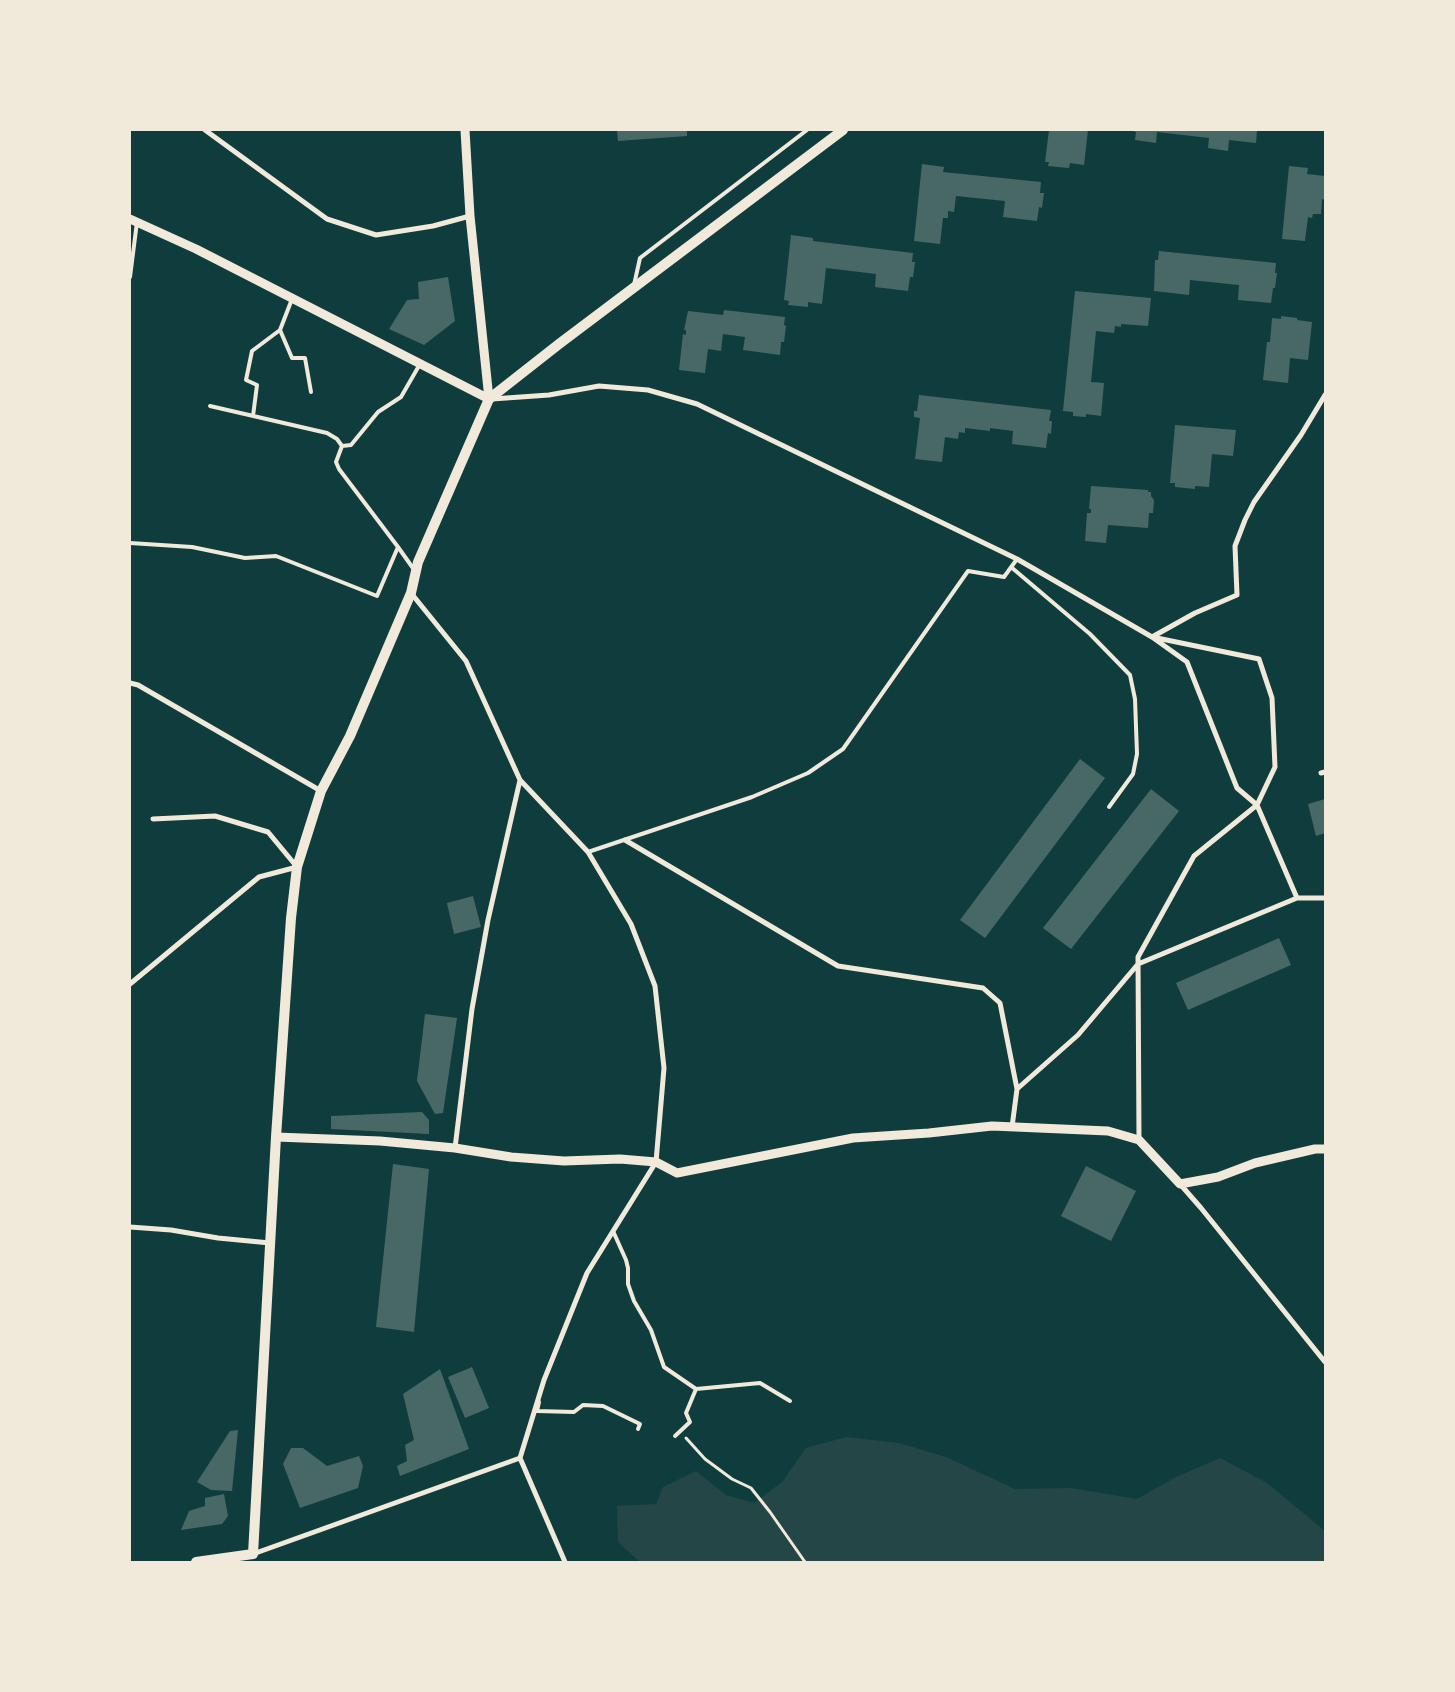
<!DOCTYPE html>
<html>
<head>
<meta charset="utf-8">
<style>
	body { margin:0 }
	#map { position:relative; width:1455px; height:1692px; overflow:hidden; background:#0f3d3e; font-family:"Work Sans",sans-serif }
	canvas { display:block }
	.frame { position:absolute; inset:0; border:131px solid #f1e9da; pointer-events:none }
</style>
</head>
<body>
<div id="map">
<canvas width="1455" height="1692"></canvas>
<div class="frame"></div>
</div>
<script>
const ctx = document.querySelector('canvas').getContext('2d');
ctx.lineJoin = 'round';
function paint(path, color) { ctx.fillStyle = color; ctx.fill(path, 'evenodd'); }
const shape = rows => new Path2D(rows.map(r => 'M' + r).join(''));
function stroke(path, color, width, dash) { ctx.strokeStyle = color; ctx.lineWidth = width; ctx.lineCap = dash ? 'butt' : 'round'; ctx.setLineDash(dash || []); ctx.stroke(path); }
const green = shape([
	[846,1437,899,1443,946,1457,1015,1489,1071,1488,1137,1499,1176,1477,1220,1458,1267,1483,1325,1531,1325,1562,640,1562,618,1542,617,1506,656,1504,663,1487,696,1471,726,1495,754,1503,782,1482,806,1448]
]);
const building = shape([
	[617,130,687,130,687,136,618,141],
	[1049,130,1088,130,1084,165,1070,163,1069,168,1048,166,1049,162,1045,162],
	[1131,130,1257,130,1256,143,1229,140,1228,151,1208,148,1209,138,1157,132,1156,143,1135,140,1136,132],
	[922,164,944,167,943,172,1041,182,1040,193,1044,193,1042,208,1039,207,1037,221,1003,217,1005,201,956,196,954,212,948,211,948,218,943,218,940,244,914,241],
	[1289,166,1308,168,1307,174,1325,176,1325,200,1322,199,1321,214,1313,214,1312,218,1308,217,1305,241,1282,239],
	[791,235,813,238,813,241,913,253,912,262,915,262,913,277,910,277,908,291,875,287,876,274,826,268,822,304,808,302,808,307,788,305,789,301,784,300],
	[1159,251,1276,263,1275,273,1277,273,1275,288,1273,288,1271,303,1238,300,1239,285,1190,280,1189,295,1154,291,1155,260,1158,260],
	[448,277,455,321,424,345,389,329,407,300,419,299,418,282],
	[1075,291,1151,298,1148,326,1121,324,1121,327,1115,326,1114,333,1096,331,1091,382,1104,383,1101,416,1086,414,1086,417,1073,416,1073,412,1063,411],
	[724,310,785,317,784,325,786,326,784,342,781,342,780,355,743,350,745,337,723,334,721,351,708,349,705,373,679,370,683,334,686,335,686,330,684,330,688,311,723,315],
	[1281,316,1297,318,1297,320,1312,322,1308,360,1290,358,1288,383,1263,380,1267,342,1270,342,1272,318,1281,319],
	[919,395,1051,410,1049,421,1052,421,1051,434,1048,433,1046,448,1012,444,1013,431,990,428,990,431,965,428,965,433,959,432,958,439,945,437,942,462,915,459,920,418,914,417,914,411,917,411],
	[1175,425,1236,430,1233,456,1212,454,1209,487,1195,486,1195,489,1175,487,1175,483,1170,483],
	[1091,486,1148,490,1148,492,1151,492,1151,496,1154,500,1153,513,1149,513,1148,528,1108,525,1106,543,1085,541,1087,513,1091,513,1091,509,1089,509],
	[1080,759,1105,778,985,938,960,920],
	[1151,789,1179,811,1071,949,1043,928],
	[1325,799,1325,833,1316,836,1308,804],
	[473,896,481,927,454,934,447,903],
	[1279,938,1291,965,1188,1010,1176,983],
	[425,1014,457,1018,443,1113,435,1114,417,1081],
	[422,1112,429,1120,429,1134,331,1129,331,1116],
	[393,1164,429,1169,414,1332,376,1327],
	[1086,1166,1136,1191,1111,1241,1061,1216],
	[472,1367,489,1408,465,1418,448,1377],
	[440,1369,469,1449,400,1476,397,1466,407,1461,405,1445,414,1440,403,1394],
	[238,1430,232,1491,211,1490,197,1482,230,1431],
	[291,1448,303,1448,327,1466,359,1456,363,1466,358,1488,300,1508,283,1464],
	[224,1494,228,1516,222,1524,181,1530,189,1511,205,1506,205,1498]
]);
const path = shape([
	[686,1438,705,1459,732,1479,751,1488,770,1512,805,1562]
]);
const service = shape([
	[130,277,137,222],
	[634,285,640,258,807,130],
	[280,330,292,358,305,358,311,392],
	[210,406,327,433,337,439,342,446,336,462,339,469,398,547],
	[253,416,257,385,246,380,252,351,280,330,292,299],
	[342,446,351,445,378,412,401,397,420,364],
	[130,543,192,547,245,558,276,556,377,596,398,547,415,571],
	[1011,567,1090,634,1130,675,1135,699,1137,754,1133,774,1109,807],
	[588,852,752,797,808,773,843,749,968,571,1004,577,1017,559],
	[613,1231,626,1260,628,1268,628,1284,634,1301,651,1330,664,1367,696,1389,760,1383,790,1401],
	[539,1402,537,1411,574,1412,583,1405,603,1406,640,1424,638,1429],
	[675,1436,690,1422,686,1413,696,1389]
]);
const minor = shape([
	[205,130,327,219,376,235,433,226,470,216],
	[492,399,549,395,599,386,648,390,697,404,1017,559,1152,637,1259,659,1272,698,1275,767,1257,805,1194,856,1138,957,1139,1140],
	[411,593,466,661,520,780,588,852,631,924,655,986,664,1068,656,1162,587,1273,544,1380,520,1458,565,1562],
	[130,683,138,685,321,791],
	[1321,773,1325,772],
	[625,840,838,966,983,988,1000,1003,1017,1089,1012,1127],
	[1297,898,1257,805,1237,788,1187,662,1152,637,1195,613,1237,595,1235,546,1245,520,1254,502,1301,435,1325,395],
	[130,984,259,877,297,867,268,832,215,816,153,819],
	[1017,1089,1078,1035,1138,964,1297,898,1325,898],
	[455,1148,472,1009,488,920,520,780],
	[1180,1184,1201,1208,1325,1362],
	[130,1227,171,1230,218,1238,270,1243],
	[253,1554,520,1458]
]);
const tertiary = shape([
	[465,130,470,216,489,399],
	[130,219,196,249,489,399],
	[276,1137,380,1141,455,1148,511,1157,564,1161,620,1159,656,1162,677,1173,853,1138,929,1133,992,1126,1108,1131,1139,1140,1180,1184,1218,1177,1255,1163,1315,1149,1325,1149]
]);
const secondary = shape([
	[196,1562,253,1554,276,1137,291,918,297,867,321,791,350,736,411,593,418,562,489,399,559,344,843,130]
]);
paint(green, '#244646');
paint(building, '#486865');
stroke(path, '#f1e9da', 3);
stroke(service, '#f1e9da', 4);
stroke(minor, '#f1e9da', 5);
stroke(tertiary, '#f1e9da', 9);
stroke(secondary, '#f1e9da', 10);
</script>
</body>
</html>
